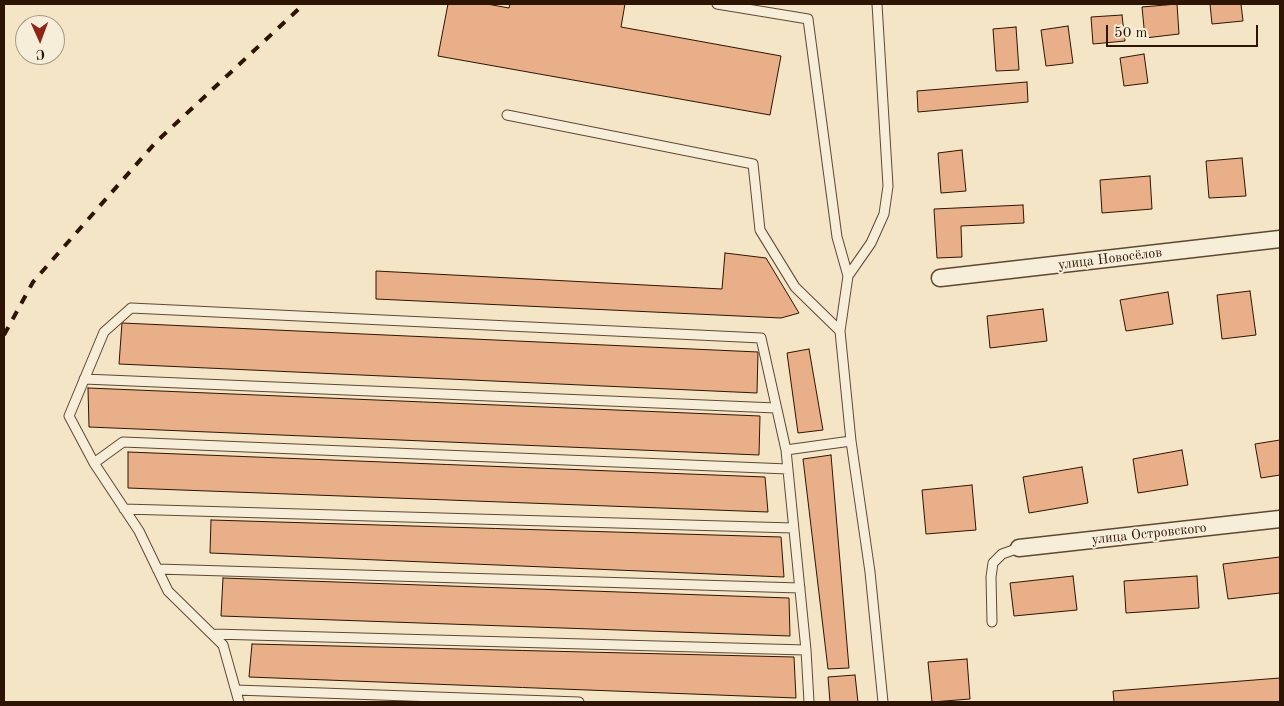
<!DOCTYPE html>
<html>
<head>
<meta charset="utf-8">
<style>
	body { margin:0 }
	#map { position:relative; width:1284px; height:706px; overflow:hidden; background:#f3e5c6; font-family:"Old Standard TT",serif }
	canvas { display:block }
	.frame { position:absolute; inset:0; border:5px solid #2e1402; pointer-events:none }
	.north { position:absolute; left:15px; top:15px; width:50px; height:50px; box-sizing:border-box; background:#f7eeda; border:1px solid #a79784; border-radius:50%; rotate:178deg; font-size:14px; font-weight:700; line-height:20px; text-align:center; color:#2e1402 }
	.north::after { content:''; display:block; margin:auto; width:18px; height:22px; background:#8f2418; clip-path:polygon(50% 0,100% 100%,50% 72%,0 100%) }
	.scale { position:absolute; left:1106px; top:25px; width:152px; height:22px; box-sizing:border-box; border:2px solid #2e1402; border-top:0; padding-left:6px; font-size:15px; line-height:18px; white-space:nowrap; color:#2e1402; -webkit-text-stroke:4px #f7eeda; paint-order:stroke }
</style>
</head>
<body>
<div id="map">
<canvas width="1284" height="706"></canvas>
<div class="frame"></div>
<div class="north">С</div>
<div class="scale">50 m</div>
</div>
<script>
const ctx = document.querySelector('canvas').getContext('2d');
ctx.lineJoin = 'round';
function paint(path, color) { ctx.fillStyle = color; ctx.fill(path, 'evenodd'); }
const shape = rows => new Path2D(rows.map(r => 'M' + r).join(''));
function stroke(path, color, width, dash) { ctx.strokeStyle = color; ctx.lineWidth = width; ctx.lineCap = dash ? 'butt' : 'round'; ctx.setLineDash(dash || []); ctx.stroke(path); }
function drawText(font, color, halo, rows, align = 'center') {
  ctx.font = font + ' "Old Standard TT",serif'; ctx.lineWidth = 4; ctx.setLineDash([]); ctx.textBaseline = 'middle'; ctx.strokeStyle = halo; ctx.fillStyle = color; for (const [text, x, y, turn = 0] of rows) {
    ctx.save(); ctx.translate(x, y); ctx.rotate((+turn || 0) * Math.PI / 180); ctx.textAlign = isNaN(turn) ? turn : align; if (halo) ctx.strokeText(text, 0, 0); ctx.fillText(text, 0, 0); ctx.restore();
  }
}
const building = shape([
	[448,4,487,4,509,8,510,4,625,4,621,27,781,56,770,115,438,56,448,4],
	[1177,4,1179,34,1145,38,1142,7,1177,4],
	[1210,4,1241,4,1243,21,1212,24,1210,4],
	[1122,15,1125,41,1093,44,1091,17,1122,15],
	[1068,26,1073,63,1046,66,1041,30,1068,26],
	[1016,27,1019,70,996,71,993,29,1016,27],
	[1144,54,1148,83,1124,86,1120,58,1144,54],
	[1027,82,1028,102,918,112,917,91,1027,82],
	[962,150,966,191,941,193,938,153,962,150],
	[1242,158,1246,196,1209,198,1206,161,1242,158],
	[1150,176,1152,209,1102,213,1100,180,1150,176],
	[1023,205,1024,223,961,226,962,257,937,258,934,209,1023,205],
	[725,253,766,258,799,313,781,318,376,299,376,271,722,289,725,253],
	[1250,291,1256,335,1222,339,1217,295,1250,291],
	[1168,292,1173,324,1126,331,1120,300,1168,292],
	[1043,309,1047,341,990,348,987,316,1043,309],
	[122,323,758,352,757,393,119,364,122,323],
	[809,349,823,430,798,433,787,353,809,349],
	[88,388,760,416,759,455,89,427,88,388],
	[1280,440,1280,475,1261,478,1255,444,1280,440],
	[1182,450,1188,485,1138,493,1133,459,1182,450],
	[128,452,765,477,768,512,128,488,128,452],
	[831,455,849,668,828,669,803,459,831,455],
	[1082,467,1088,503,1029,513,1023,477,1082,467],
	[972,485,976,530,926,534,922,490,972,485],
	[211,520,781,537,784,577,210,553,211,520],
	[1280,557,1280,593,1228,599,1223,564,1280,557],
	[1073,576,1077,610,1014,616,1010,583,1073,576],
	[1197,576,1199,608,1126,613,1124,581,1197,576],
	[223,578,789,598,790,636,221,616,223,578],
	[252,644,794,657,796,698,249,677,252,644],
	[967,659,970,699,932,702,928,662,967,659],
	[855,675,858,702,830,702,828,677,855,675],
	[1280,678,1280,702,1114,702,1113,691,1280,678]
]);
const lane = shape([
	[717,4,808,19,837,237,848,276],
	[507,115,753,164,760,230,795,287,840,331],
	[84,379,776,408],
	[851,441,840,331,848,276,871,243,884,214,888,186,877,4],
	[786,450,851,441,870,572,883,702],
	[94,463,123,442,788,469],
	[124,509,793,528],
	[157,569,800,588],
	[992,622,991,577,993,563,1002,554,1019,548],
	[213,634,806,650],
	[236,690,579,702],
	[239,702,223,645,168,591,139,531,94,463,69,416,104,332,131,308,761,338,786,450,806,650,809,702]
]);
const street = shape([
	[940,278,1280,239],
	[1019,548,1280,519]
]);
const rail = shape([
	[4,335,33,282,156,142,304,4]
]);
const streetNames = [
	["улица Новосёлов",1110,259,-7],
	["улица Островского",1149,534,-6]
];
paint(building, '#e8af89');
stroke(building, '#2e1402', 1);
stroke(lane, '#5f4833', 11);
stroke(street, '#5f4833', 19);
stroke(lane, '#f7eeda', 9);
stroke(street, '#f7eeda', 16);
stroke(rail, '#2e1402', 4, [9, 9]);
drawText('14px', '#2e1402', '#f7eeda', streetNames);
</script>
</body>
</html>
